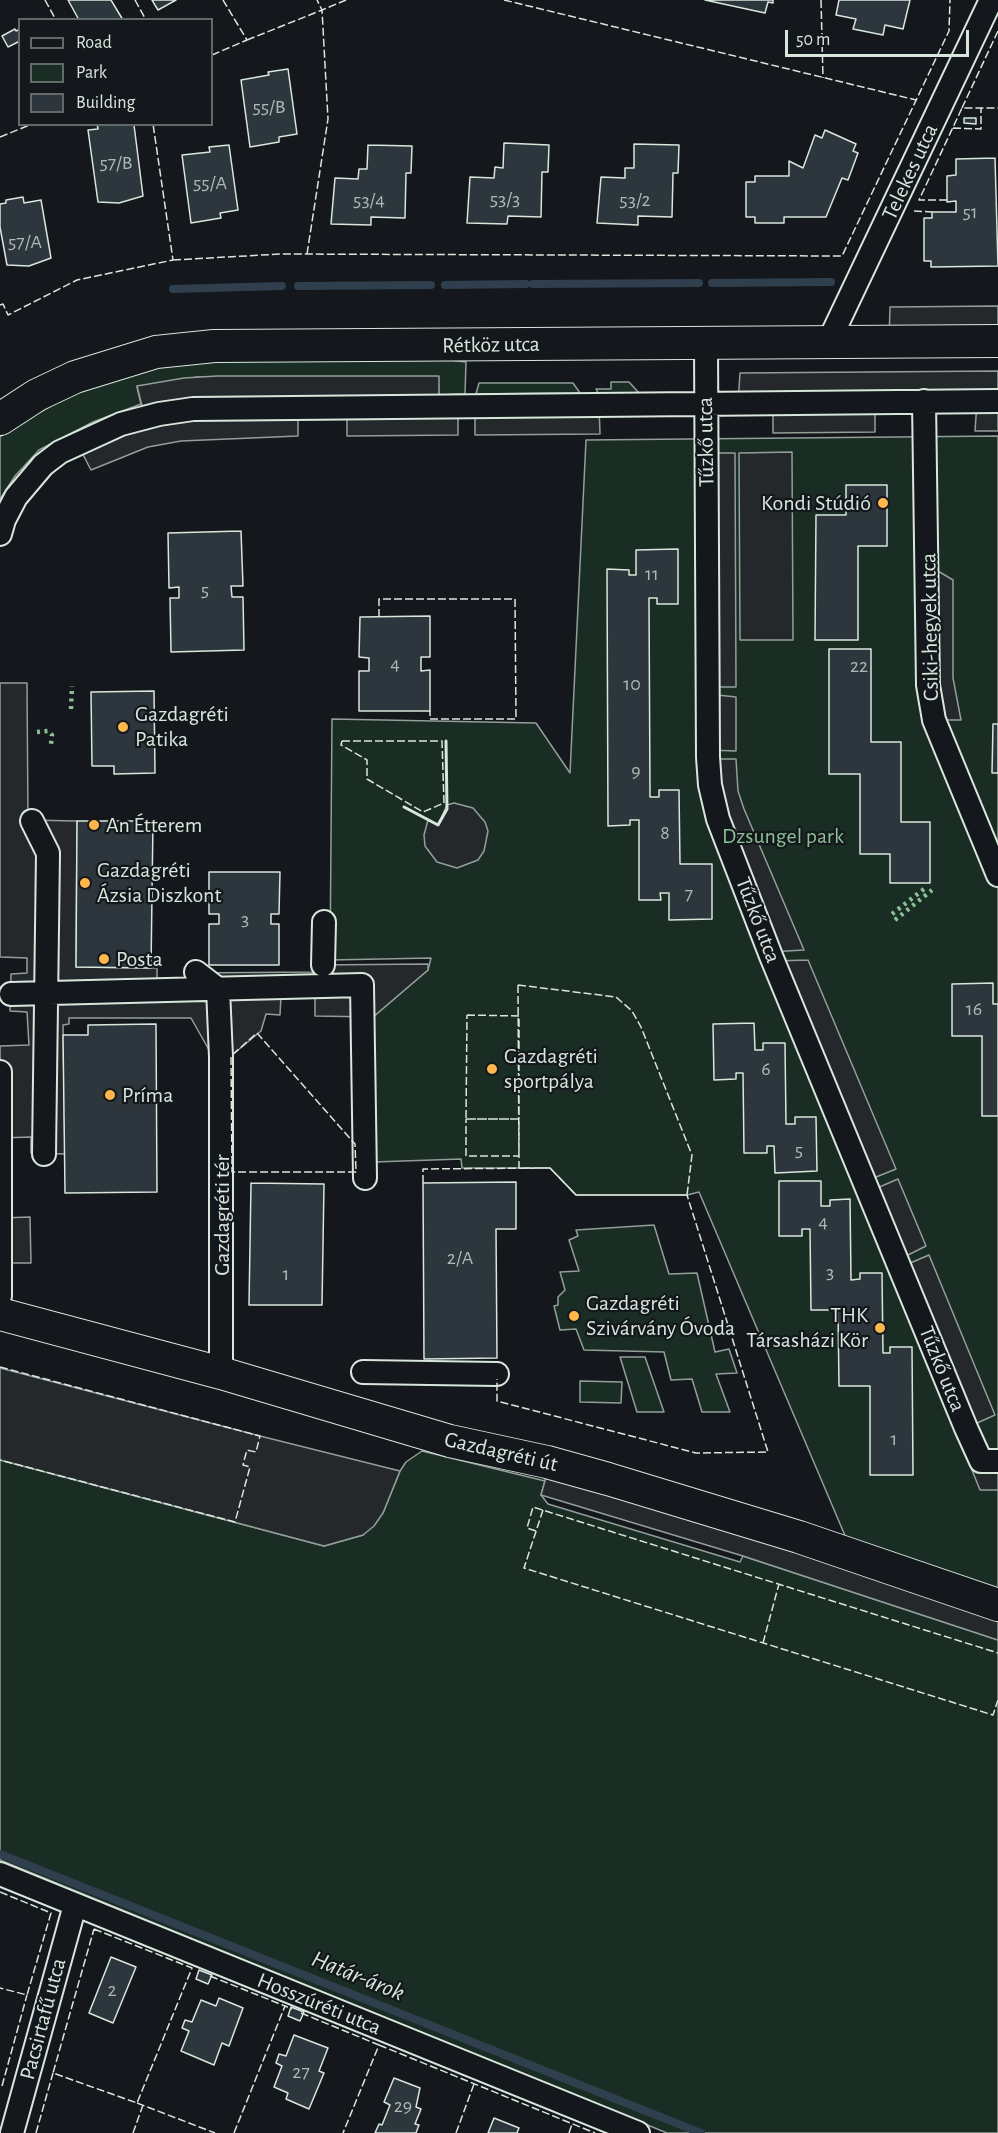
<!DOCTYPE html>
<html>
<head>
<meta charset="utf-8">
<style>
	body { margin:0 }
	#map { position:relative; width:998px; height:2133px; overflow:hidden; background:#14181c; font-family:"Alegreya Sans",sans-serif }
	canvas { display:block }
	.legend { position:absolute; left:18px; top:18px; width:195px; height:108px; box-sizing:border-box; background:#14181c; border:2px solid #626a69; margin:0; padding:8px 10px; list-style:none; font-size:18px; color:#d8e6dc }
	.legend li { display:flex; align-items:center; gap:12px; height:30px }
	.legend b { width:30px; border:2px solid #626a69 }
	.scale { position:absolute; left:785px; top:30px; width:184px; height:27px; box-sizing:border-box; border:3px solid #d8e6dc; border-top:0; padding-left:8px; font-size:18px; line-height:21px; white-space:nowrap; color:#d8e6dc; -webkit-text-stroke:4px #14181c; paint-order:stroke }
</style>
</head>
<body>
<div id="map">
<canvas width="998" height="2133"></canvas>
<ul class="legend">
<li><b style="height:8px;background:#14181c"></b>Road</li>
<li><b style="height:16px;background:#1a2d24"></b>Park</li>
<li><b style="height:16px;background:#2c363c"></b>Building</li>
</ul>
<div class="scale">50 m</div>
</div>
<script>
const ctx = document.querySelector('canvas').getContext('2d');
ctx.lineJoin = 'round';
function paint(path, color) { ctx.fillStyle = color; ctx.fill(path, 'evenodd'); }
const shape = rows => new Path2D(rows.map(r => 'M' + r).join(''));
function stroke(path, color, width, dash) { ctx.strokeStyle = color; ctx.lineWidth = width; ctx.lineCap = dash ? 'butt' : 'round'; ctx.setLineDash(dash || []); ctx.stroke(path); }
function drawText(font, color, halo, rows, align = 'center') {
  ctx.font = font + ' "Alegreya Sans",sans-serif'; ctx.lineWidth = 4.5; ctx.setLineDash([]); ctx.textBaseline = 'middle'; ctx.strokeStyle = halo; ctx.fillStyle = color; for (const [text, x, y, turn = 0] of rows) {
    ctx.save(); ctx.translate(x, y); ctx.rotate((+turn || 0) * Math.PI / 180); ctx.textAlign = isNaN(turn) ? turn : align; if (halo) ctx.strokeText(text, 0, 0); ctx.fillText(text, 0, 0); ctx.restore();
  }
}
const green = shape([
	[442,359,466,362,465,394,439,395,438,377,197,377,137,387,141,404,93,422,39,450,15,476,0,499,0,437,18,424,84,388,153,368,199,361,442,359],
	[611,382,629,382,639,393,598,393,596,389,611,389,611,382],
	[479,383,573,383,580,393,476,394,479,383],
	[998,436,998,1595,849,1545,699,1192,687,1195,576,1195,550,1168,462,1168,461,1159,374,1162,373,1017,428,970,431,958,330,960,332,719,536,723,570,773,586,440,998,436],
	[654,1225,669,1274,697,1273,715,1352,729,1349,737,1373,716,1374,730,1412,702,1412,692,1379,671,1380,664,1352,584,1350,576,1329,560,1330,554,1306,558,1305,558,1297,565,1290,560,1272,579,1271,569,1240,578,1236,576,1230,654,1225],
	[620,1357,645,1357,664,1412,637,1412,620,1357],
	[580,1381,622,1382,621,1403,580,1402,580,1381],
	[422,1451,545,1481,541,1495,548,1504,740,1562,743,1556,998,1640,998,2133,667,2133,0,1860,0,1460,324,1546,363,1535,383,1513,400,1471,406,1462,422,1451]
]);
const parking = shape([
	[998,306,998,341,889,342,890,307,998,306],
	[998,371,998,431,975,431,977,402,875,402,875,432,773,433,773,403,738,403,740,373,998,371],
	[217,376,439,376,439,406,458,406,458,435,347,436,347,407,298,408,298,436,181,441,148,447,91,470,77,443,145,418,137,386,184,378,217,376],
	[599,404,600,434,475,435,475,406,599,404],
	[792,452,793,640,740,640,739,453,792,452],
	[708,453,735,453,736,687,708,687,708,453],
	[928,565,953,580,953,678,961,720,934,720,928,565],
	[0,683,27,683,28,820,77,821,76,967,157,968,157,987,189,987,189,973,314,972,315,965,428,964,428,970,373,1017,315,1016,315,996,281,995,280,1015,266,1014,261,1031,231,1056,213,1057,191,1018,69,1018,69,1024,63,1025,65,1154,31,1153,31,1137,1,1138,0,1046,29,1045,27,1012,10,1011,11,974,27,973,27,958,0,957,0,683],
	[708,694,736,697,736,751,708,750,708,694],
	[708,759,736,759,738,791,744,809,804,950,770,952,708,759],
	[454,803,473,808,485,822,488,831,484,851,478,860,457,868,437,862,425,846,424,835,428,820,438,825,447,805,454,803],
	[808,960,896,1169,866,1181,774,961,808,960],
	[898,1179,926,1246,898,1260,870,1191,898,1179],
	[30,1217,31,1263,0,1263,1,1218,30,1217],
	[929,1255,995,1415,966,1428,901,1267,929,1255],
	[0,1368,260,1436,400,1471,383,1513,374,1526,363,1535,324,1546,0,1460,0,1368],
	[968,1460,998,1461,998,1490,980,1490,968,1460],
	[550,1463,998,1605,998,1640,743,1556,541,1495,550,1463]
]);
const stream = shape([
	[712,283,831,282],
	[533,284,699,283],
	[445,285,526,284],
	[298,286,431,285],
	[173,289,282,286],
	[0,1854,701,2133]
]);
const building = shape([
	[68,0,111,0,123,20,79,20,68,0],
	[152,0,176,0,158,10,152,0],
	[705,0,773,0,773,3,768,2,765,13,705,0],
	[839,0,910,0,903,29,885,25,883,35,853,29,856,19,836,15,839,0],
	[15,29,16,31,20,29,20,41,8,47,2,36,15,29],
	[288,69,297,134,279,137,279,142,250,147,241,80,269,75,268,72,288,69],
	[964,118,976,118,976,124,964,123,964,118],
	[97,124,134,125,143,196,119,203,98,202,88,130,98,129,97,124],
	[825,130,856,144,853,151,858,153,848,180,842,178,826,217,784,217,784,223,755,223,755,217,746,217,746,182,755,182,755,176,789,176,789,161,803,168,815,135,822,138,825,130],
	[504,143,549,145,548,172,542,172,541,217,508,216,507,224,467,223,470,177,494,178,495,167,503,168,504,143],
	[634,144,679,145,678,173,673,173,672,217,638,216,638,225,597,223,601,177,625,178,625,168,634,168,634,144],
	[229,145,238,210,220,213,221,218,191,223,182,155,210,152,209,147,229,145],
	[368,145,412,146,411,173,406,173,405,218,371,217,371,225,331,224,335,178,358,179,359,169,367,169,368,145],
	[995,158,998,266,931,267,931,261,924,261,924,218,932,218,932,212,956,212,956,201,947,202,947,176,956,175,956,159,995,158],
	[23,197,24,203,41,200,51,258,29,266,7,265,0,227,0,204,6,203,6,200,23,197],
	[846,485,887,485,887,546,858,546,858,640,815,640,816,515,846,515,846,485],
	[241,531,243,586,231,586,232,597,243,597,244,650,171,652,170,598,179,598,179,587,169,588,168,533,241,531],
	[678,549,678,604,657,604,657,598,649,598,650,797,659,797,659,790,679,790,680,864,712,864,712,919,669,920,669,893,660,893,661,900,639,900,639,820,630,820,630,825,608,826,607,569,629,570,629,575,636,575,636,550,678,549],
	[430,616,430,657,421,657,421,671,430,670,430,711,359,711,359,671,369,671,369,658,359,657,360,617,430,616],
	[829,649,871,649,871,742,901,742,901,822,930,822,930,883,890,883,890,854,860,854,860,774,829,774,829,649],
	[154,691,155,773,114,774,114,766,92,766,91,692,154,691],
	[993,724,998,724,998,773,992,773,993,724],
	[77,821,153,821,151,968,76,967,77,821],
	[209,872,280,872,279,914,271,914,271,924,279,924,279,965,209,965,209,924,219,924,219,914,209,914,209,872],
	[993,983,993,1004,998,1004,998,1116,982,1116,982,1036,952,1036,952,984,993,983],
	[754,1023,755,1050,763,1050,763,1043,785,1043,786,1124,795,1124,795,1117,816,1117,817,1171,775,1173,774,1146,767,1146,767,1153,744,1153,743,1073,736,1073,736,1079,714,1080,713,1024,754,1023],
	[156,1024,157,1192,65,1193,63,1035,88,1035,88,1025,156,1024],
	[779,1181,821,1181,821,1206,830,1206,830,1200,850,1199,851,1280,860,1279,860,1273,882,1273,883,1353,890,1353,890,1347,912,1347,913,1475,870,1475,870,1386,839,1386,838,1310,811,1310,810,1229,802,1229,802,1236,779,1236,779,1181],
	[516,1182,516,1229,496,1229,497,1358,424,1359,423,1183,516,1182],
	[251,1183,324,1184,322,1305,249,1305,251,1183],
	[111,1957,136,1967,113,2023,89,2013,111,1957],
	[199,1970,212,1975,208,1984,196,1979,199,1970],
	[219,1998,243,2008,229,2046,222,2043,214,2065,181,2051,189,2031,182,2028,185,2020,192,2022,201,2000,216,2006,219,1998],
	[291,2007,304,2012,300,2021,288,2016,291,2007],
	[294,2035,328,2048,319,2071,324,2073,309,2109,286,2099,288,2093,274,2087,282,2066,276,2063,279,2054,286,2056,294,2035],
	[394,2078,420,2088,416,2107,421,2109,415,2124,419,2125,416,2133,375,2133,379,2124,382,2125,390,2105,384,2102,394,2078],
	[494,2118,519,2128,517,2133,488,2133,494,2118]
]);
const street = shape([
	[706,343,708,757,710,785,718,819,771,956,966,1428,981,1461,998,1461],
	[828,343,991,0],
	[924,401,928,685,934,720,998,875],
	[0,534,4,520,16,497,43,465,60,452,121,424,159,414,193,409,998,401],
	[32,821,48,853,44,1154],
	[323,965,324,922],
	[196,972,218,989,221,1057,221,1373],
	[11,994,362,985,365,1178],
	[0,1072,0,1296],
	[363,1372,497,1374],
	[0,1874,638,2133],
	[12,2133,75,1905]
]);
const secondary = shape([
	[0,419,37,395,75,377,156,352,214,346,998,341],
	[0,1314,221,1373,450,1441,547,1462,608,1479,799,1537,998,1605]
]);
const hedge = shape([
	[71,709,72,686],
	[37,732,48,731,52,735,51,744],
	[892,914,924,889],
	[895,920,932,890]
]);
const fence = shape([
	[45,0,56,20],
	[135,0,146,20],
	[504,0,916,100],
	[821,0,823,78],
	[247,40,322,10,317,0],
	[212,55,247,40,223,0],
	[962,108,998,31],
	[953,128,981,129,981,108],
	[0,137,32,124],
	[947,200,919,200,962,108,998,108],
	[914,211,932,212],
	[307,254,328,119,322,10,346,0],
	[173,260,281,254,842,256,949,31,950,0],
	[0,305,3,304,8,315,77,280,173,260,153,124],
	[379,617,379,599,515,599,516,719,430,719,430,711],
	[342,741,442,741,444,803,423,812,367,779,367,760,341,745,342,741],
	[518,985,616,997,632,1011,641,1027,692,1155,687,1195,576,1195,550,1168,519,1168,518,985],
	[467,1015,519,1016,519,1119,466,1119,467,1015],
	[257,1033,355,1144,356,1172,232,1172,231,1056,257,1033],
	[466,1119,519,1119,519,1156,466,1156,466,1119],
	[423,1183,423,1169,550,1168,576,1195,687,1195,768,1452,696,1453,497,1401,497,1379],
	[0,1367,260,1436,256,1452,247,1450,245,1457,243,1465,250,1467,235,1522,0,1460],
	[543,1510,524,1568,993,1715,998,1700],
	[536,1531,527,1528,533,1507,998,1653],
	[763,1643,779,1584],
	[0,1892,51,1913,27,1995,0,1988],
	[94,1929,192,1968,137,2103,53,2073,94,1929],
	[210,1976,285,2006],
	[301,2013,379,2045,343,2133],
	[379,2045,595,2133],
	[2,2086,27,1995],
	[137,2103,215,2133],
	[36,2133,53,2073],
	[133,2133,143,2105],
	[234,2133,285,2006,292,2009],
	[456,2133,474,2084],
	[569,2133,572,2124]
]);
const wall = shape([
	[404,807,438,825,447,809,446,741]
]);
const markers = [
	[883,503,6,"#ffb74d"],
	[123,727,6,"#ffb74d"],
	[94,825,6,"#ffb74d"],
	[85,883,6,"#ffb74d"],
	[104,959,6,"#ffb74d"],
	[492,1069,6,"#ffb74d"],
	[110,1095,6,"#ffb74d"],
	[574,1316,6,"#ffb74d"],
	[880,1328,6,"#ffb74d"]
];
const numberNames = [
	["55/B",269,107],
	["57/B",116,163],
	["55/A",210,183],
	["53/3",505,199],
	["53/4",369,200],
	["53/2",635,200],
	["51",970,212],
	["57/A",25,242],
	["11",652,574],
	["5",205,590],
	["4",395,664],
	["22",859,666],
	["10",632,684],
	["9",636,771],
	["8",665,833],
	["7",689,894],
	["3",245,919],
	["16",974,1009],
	["6",766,1069],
	["5",799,1150],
	["4",823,1222],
	["2/A",460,1258],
	["3",830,1272],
	["1",286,1274],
	["1",894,1439],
	["2",112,1990],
	["27",301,2072],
	["29",403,2106]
];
const streetNames = [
	["Telekes utca",910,172,-65],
	["Rétköz utca",491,345,-1],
	["Tűzkő utca",706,442,-91],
	["Csiki-hegyek utca",930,627,-91],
	["Tűzkő utca",758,920,69],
	["Gazdagréti tér",222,1215,-90],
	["Tűzkő utca",942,1369,68],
	["Gazdagréti út",501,1452,13],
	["Hosszúréti utca",319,2004,22],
	["Pacsirtafű utca",43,2019,-75]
];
const poiNames = [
	["Kondi Stúdió",871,503,"right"],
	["Gazdagréti",135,714],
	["Patika",135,739],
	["An Étterem",106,825],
	["Gazdagréti",97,870],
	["Ázsia Diszkont",97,895],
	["Posta",116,959],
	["Gazdagréti",504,1056],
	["sportpálya",504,1081],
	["Príma",122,1095],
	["Gazdagréti",586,1303],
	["Szivárvány Óvoda",586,1328],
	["THK",868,1315,"right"],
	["Társasházi Kör",868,1340,"right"]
];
const parkNames = [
	["Dzsungel park",783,836]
];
const waterNames = [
	["Határ-árok",358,1976,22]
];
paint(green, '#1a2d24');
stroke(green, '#939e99', 1.5);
paint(parking, '#24282b');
stroke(parking, '#939e99', 1.5);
stroke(stream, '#2f3f4d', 8);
paint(building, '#2c363c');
stroke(building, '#d8e6dc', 1.5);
stroke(street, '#d8e6dc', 26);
stroke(secondary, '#d8e6dc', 34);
stroke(street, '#14181c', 22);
stroke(secondary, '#14181c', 32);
stroke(hedge, '#8ac095', 4.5, [3, 4.5]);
stroke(fence, '#d8e6dc', 1.5, [8, 3]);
stroke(wall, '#d8e6dc', 3);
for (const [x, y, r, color] of markers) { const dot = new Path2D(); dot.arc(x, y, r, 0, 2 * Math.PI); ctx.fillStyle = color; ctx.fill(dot); stroke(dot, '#14181c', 2); }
drawText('20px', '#adbab4', null, numberNames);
drawText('22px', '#d8e6dc', '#14181c', streetNames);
drawText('22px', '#d8e6dc', '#14181c', poiNames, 'left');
drawText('22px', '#8ac095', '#14181c', parkNames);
drawText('italic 24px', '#d8e6dc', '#14181c', waterNames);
</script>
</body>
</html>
